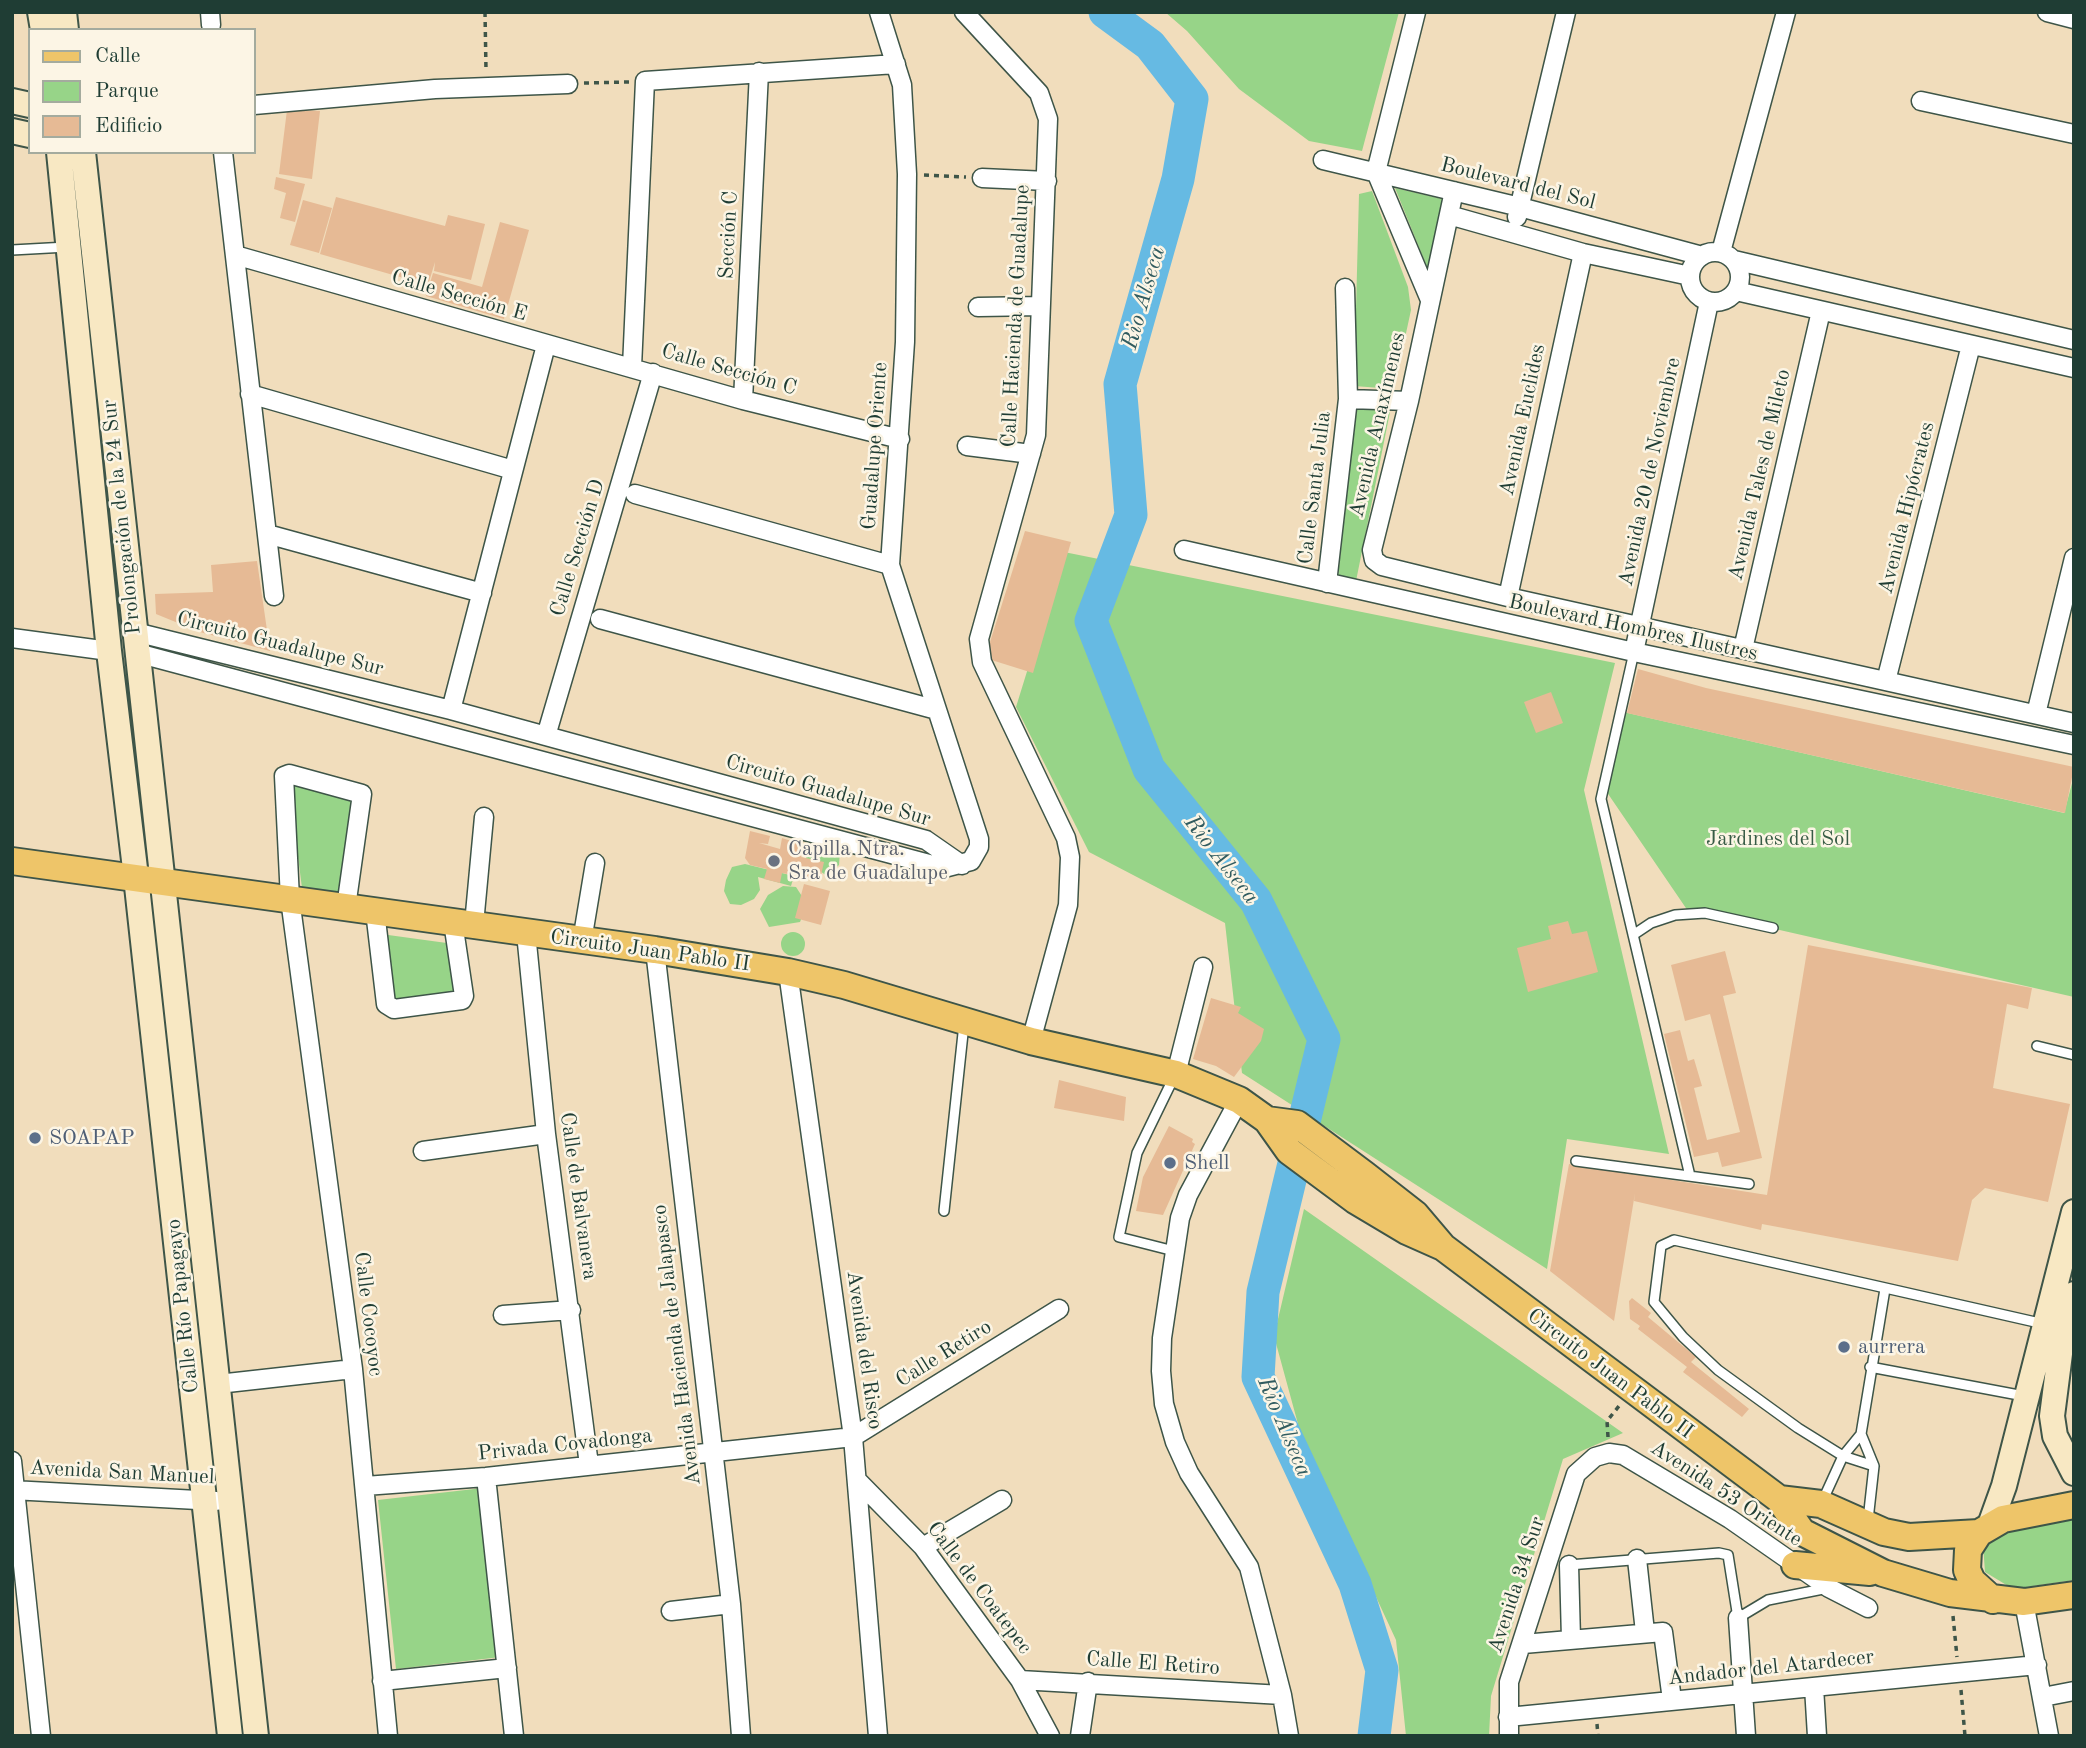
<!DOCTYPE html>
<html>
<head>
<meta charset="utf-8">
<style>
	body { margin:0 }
	#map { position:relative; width:2086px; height:1748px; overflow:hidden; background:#f1ddbc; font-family:"Old Standard TT",serif }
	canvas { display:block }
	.frame { position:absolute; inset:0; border:14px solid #1f3d34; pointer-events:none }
	.legend { position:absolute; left:28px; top:28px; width:228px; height:126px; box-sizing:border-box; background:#fcf5e5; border:2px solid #a4ab9e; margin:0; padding:9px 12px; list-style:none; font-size:21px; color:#1f3d34 }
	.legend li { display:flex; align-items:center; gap:14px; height:35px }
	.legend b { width:35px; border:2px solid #a4ab9e }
</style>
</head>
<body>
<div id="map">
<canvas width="2086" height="1748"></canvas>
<div class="frame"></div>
<ul class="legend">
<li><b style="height:9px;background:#eec569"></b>Calle</li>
<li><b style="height:19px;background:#97d488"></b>Parque</li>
<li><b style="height:19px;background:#e6ba95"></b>Edificio</li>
</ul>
</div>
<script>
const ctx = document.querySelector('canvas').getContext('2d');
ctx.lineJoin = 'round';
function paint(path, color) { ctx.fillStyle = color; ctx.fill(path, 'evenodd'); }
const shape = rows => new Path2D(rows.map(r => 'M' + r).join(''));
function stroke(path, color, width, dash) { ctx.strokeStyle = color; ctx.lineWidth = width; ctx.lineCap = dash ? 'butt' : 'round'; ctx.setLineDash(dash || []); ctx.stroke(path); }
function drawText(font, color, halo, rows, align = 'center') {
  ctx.font = font + ' "Old Standard TT",serif'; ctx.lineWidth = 5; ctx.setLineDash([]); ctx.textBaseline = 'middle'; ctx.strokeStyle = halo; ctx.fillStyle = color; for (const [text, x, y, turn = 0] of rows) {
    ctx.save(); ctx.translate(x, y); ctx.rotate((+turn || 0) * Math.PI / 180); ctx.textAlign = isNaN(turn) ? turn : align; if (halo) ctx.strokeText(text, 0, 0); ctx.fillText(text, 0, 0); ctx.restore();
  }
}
const green = shape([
	[1165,12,1399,12,1362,151,1309,141,1239,89,1187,31],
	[1395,188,1442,199,1429,272],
	[1372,191,1408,287,1411,310,1394,389,1354,386,1359,194],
	[1357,407,1390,412,1356,581,1338,576],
	[1064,552,1615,663,1584,790,1669,1154,1567,1139,1547,1269,1242,1073,1225,923,1089,852,1016,707],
	[1619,711,2064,813,2074,776,2074,997,1705,913,1690,914,1602,785],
	[288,778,358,797,342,901,303,896],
	[827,844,840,852,839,865,827,876,806,861,806,852,814,846],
	[745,864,794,876,791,886,758,877,760,890,754,899,741,905,730,904,724,891,726,880,732,867],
	[783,886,796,887,807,904,800,922,769,927,760,909,768,895],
	'781 944a12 12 0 1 1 24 0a12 12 0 1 1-24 0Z',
	[381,934,454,944,459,998,390,1006],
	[1304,1209,1623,1433,1563,1459,1491,1696,1489,1736,1406,1736,1396,1640,1301,1435,1274,1336],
	[483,1488,501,1657,396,1669,378,1500],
	[2074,1513,2074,1580,2013,1589,1985,1572,1983,1545,2002,1525]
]);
const river = shape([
	[1105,12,1150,45,1192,99,1178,179,1120,384,1131,515,1091,621,1149,769,1256,901,1324,1039,1263,1292,1258,1377,1355,1584,1382,1670,1374,1736]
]);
const building = shape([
	[287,110,320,111,312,179,279,174],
	[276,177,305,184,295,222,280,218,286,193,274,189],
	[336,197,445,226,448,215,485,224,471,280,434,271,435,262,428,285,320,254],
	[303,200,332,208,319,253,290,245],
	[500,222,529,230,504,319,426,296,433,273,482,287],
	[1025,531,1071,542,1033,673,985,658],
	[257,561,270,651,200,632,156,614,155,594,213,592,211,565],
	[1638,669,1706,688,2074,767,2065,813,1627,713],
	[1551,692,1563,723,1536,733,1524,702],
	[750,831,770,836,768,844,759,843,780,849,782,838,804,845,801,857,824,862,820,880,782,873,780,883,764,879,767,869,750,865,745,858],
	[804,884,830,891,821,925,795,918],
	[1568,921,1572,934,1587,931,1598,972,1528,992,1517,948,1551,939,1548,926],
	[1808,945,2032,988,2028,1009,2007,1004,1993,1088,2070,1104,2048,1202,1985,1188,1972,1200,1958,1261,1762,1224,1761,1230,1634,1201,1635,1193,1614,1321,1550,1271,1569,1164,1767,1195],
	[1725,951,1736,993,1723,996,1762,1158,1722,1167,1718,1152,1694,1157,1664,1034,1680,1030,1688,1061,1694,1059,1702,1086,1694,1088,1707,1140,1740,1132,1710,1014,1685,1021,1671,965],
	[1211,998,1241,1007,1238,1013,1264,1029,1261,1041,1234,1077,1216,1066,1193,1059],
	[1059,1080,1126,1097,1124,1121,1054,1108],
	[1169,1126,1193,1139,1192,1142,1195,1144,1163,1215,1136,1211,1143,1177],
	[1632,1298,1651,1313,1648,1317,1696,1357,1691,1362,1749,1409,1742,1417,1683,1372,1687,1367,1638,1329,1640,1326,1630,1319,1629,1301]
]);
const path = shape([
	[485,12,486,70],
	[584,83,629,82],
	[924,175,966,177],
	[1608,1437,1607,1421,1619,1406],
	[1953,1616,1957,1657],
	[1961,1690,1965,1736],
	[1597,1724,1598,1736]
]);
const lane = shape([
	[12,250,67,247],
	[1634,652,1601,799,1690,1176],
	[1633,935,1651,923,1675,915,1705,913,1773,928],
	[2037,1046,2074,1055],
	[1174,1077,1137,1153,1119,1237,1174,1251],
	[1576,1161,1749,1184],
	[944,1211,964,1024],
	[1870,1367,2024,1396],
	[1874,1466,1843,1456,1798,1428,1718,1370,1683,1337,1654,1302,1661,1246,1674,1240,2044,1324],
	[1822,1502,1843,1456,1861,1434],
	[1868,1520,1874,1466,1861,1434,1885,1289],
	[1569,1565,1719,1553,1728,1555,1738,1618,1768,1600,1828,1588]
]);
const street = shape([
	[210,12,211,25],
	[964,12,1039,93,1048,119,1036,435,979,639,982,662,1066,838,1070,857,1068,905,1031,1041],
	[1416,12,1376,172,1430,300],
	[2047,12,2074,19],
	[1921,101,2074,134],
	[254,105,435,89,568,84],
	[223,152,274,596],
	[1323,160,1520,207,1702,256],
	[982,178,1047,181],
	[1454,191,1409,401,1372,550,1374,560,1382,566,1508,597,2074,723],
	[1449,215,1583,253,1690,276],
	[1517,217,1566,12],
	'1690 277a25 25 0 1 1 50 0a25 25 0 1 1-50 0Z',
	[1721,252,1786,12],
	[235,255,743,400,900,439],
	[1734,260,2074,340],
	[1736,291,2074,368],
	[978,307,1040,306],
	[632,367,645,81,896,64],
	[250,394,513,470],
	[1348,399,1409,401],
	[743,400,759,72],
	[967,446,1031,454],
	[635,494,890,565],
	[267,534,482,593],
	[1184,550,1634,652,2074,745],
	[1327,583,1348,399,1345,288],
	[1508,597,1583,253],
	[600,619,937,710],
	[135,632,451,710,926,840,962,865],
	[12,638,109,651],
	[1743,649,1821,311],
	[1634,652,1709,302],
	[137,653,944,868,971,861,979,847,979,839,890,565,905,342,907,174,902,85,879,12],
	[1886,681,1971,345],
	[451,710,546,345],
	[2036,714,2074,558],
	[546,736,653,373],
	[346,907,362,794,289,774,284,776,290,899,353,1369,388,1736],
	[375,911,386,1004,394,1009,462,1000,464,996,453,922],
	[474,924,484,817],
	[526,933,546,1134,589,1465],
	[582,941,595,863],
	[655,950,731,1604,741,1736],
	[788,972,853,1437,878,1736],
	[1176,1074,1203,967],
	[1239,1100,1188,1195,1180,1218,1162,1338,1161,1371,1164,1404,1175,1442,1189,1473,1249,1567,1282,1695,1289,1736],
	[423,1151,546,1134],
	[503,1315,571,1310],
	[218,1384,353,1369],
	[12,1461,41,1736],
	[486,1477,514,1736],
	[857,1480,923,1547,1020,1680,1050,1736],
	[365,1486,486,1477,853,1437,1059,1309],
	[12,1490,216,1501],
	[923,1547,1002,1500],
	[1637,1559,1645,1632],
	[1569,1565,1571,1639],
	[2024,1602,2049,1736],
	[671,1611,731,1604],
	[1738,1618,1746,1736],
	[1523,1644,1663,1632,1672,1700],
	[1020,1680,1282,1695],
	[382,1681,507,1668],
	[1814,1687,1817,1736],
	[2043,1697,2074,1691],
	[1508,1717,2037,1665],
	[1080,1736,1088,1682],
	[1509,1736,1509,1682,1576,1474,1595,1457,1609,1453,1623,1455,1730,1519,1829,1588,1868,1608]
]);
const secondary = shape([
	[40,12,43,30],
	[64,12,66,30],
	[12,101,30,105],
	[12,131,30,135],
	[59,152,109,651,136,877,230,1736],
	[83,152,256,1736],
	[2074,1294,2061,1346,2052,1416,2055,1436,2074,1473],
	[1990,1525,2004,1486,2074,1212]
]);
const primary = shape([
	[12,861,655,950,788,972,844,985,1031,1041,1176,1074,1239,1100,1267,1120,1289,1151,1355,1200,1407,1231,1443,1247],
	[1267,1120,1297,1124,1365,1175,1415,1214,1443,1247,1779,1499,1802,1532,1883,1573,1950,1593,2024,1602,2074,1595],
	[1779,1499,1821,1504,1884,1532,1909,1537,1979,1533],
	[1795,1565,1870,1572],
	[1993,1600,1972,1581,1967,1570,1968,1550,1979,1533,2003,1519,2074,1505]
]);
const markers = [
	[774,861,7,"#6b7280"],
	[35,1138,7,"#5c6f8a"],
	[1170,1163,7,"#5c6f8a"],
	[1844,1347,7,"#5c6f8a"]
];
const streetNames = [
	["Boulevard del Sol",1518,184,14],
	["Sección C",729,235,-87],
	["Calle Sección E",459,296,16],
	["Calle Hacienda de Guadalupe",1016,316,-87],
	["Calle Sección C",729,370,16],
	["Avenida Euclides",1523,420,-78],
	["Avenida Anaxímenes",1378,425,-77],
	["Guadalupe Oriente",875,446,-86],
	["Avenida 20 de Noviembre",1650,472,-78],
	["Avenida Tales de Mileto",1760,475,-77],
	["Calle Santa Julia",1315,488,-83],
	["Avenida Hipócrates",1907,508,-76],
	["Prolongación de la 24 Sur",122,517,-96],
	["Calle Sección D",578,548,-73],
	["Boulevard Hombres Ilustres",1633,628,12],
	["Circuito Guadalupe Sur",280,644,14],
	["Circuito Guadalupe Sur",828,791,16],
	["Circuito Juan Pablo II",650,951,8],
	["Calle de Balvanera",578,1196,82],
	["Calle Río Papagayo",183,1306,-96],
	["Calle Cocoyoc",368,1314,83],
	["Avenida Hacienda de Jalapasco",677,1345,-97],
	["Avenida del Risco",864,1350,82],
	["Calle Retiro",944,1354,-32],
	["Circuito Juan Pablo II",1610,1374,37],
	["Privada Covadonga",565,1445,-6],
	["Avenida San Manuel",122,1473,3],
	["Avenida 53 Oriente",1726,1494,33],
	["Avenida 34 Sur",1517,1585,-72],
	["Calle de Coatepec",979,1588,53],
	["Calle El Retiro",1153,1664,4],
	["Andador del Atardecer",1771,1668,-6]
];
const parkNames = [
	["Jardines del Sol",1778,839]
];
const worshipNames = [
	["Capilla Ntra.",788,849],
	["Sra de Guadalupe",788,873]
];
const serviceNames = [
	["SOAPAP",49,1138],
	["Shell",1184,1163],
	["aurrera",1858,1347]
];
const waterNames = [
	["Rio Alseca",1144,298,-74],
	["Rio Alseca",1221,860,52],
	["Rio Alseca",1284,1427,67]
];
paint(green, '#97d488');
stroke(river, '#66bae3', 33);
paint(building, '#e6ba95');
stroke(lane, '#3e5548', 12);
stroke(street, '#3e5548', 21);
stroke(secondary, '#3e5548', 28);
stroke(primary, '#3e5548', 30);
stroke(path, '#3e5548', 3.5, [5, 5]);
stroke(lane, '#fff', 9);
stroke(street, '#fff', 18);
stroke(secondary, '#f8e8c3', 24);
stroke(primary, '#eec569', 26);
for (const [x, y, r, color] of markers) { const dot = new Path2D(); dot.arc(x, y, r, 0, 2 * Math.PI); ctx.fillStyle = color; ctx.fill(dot); stroke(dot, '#fcf5e5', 2.5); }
drawText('21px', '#1f3d34', '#fcf5e5', streetNames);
drawText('21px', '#375b45', '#fcf5e5', parkNames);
drawText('21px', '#5b616d', '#fcf5e5', worshipNames, 'left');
drawText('21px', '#4e5e75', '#fcf5e5', serviceNames, 'left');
drawText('italic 23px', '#315c60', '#fcf5e5', waterNames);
</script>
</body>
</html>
